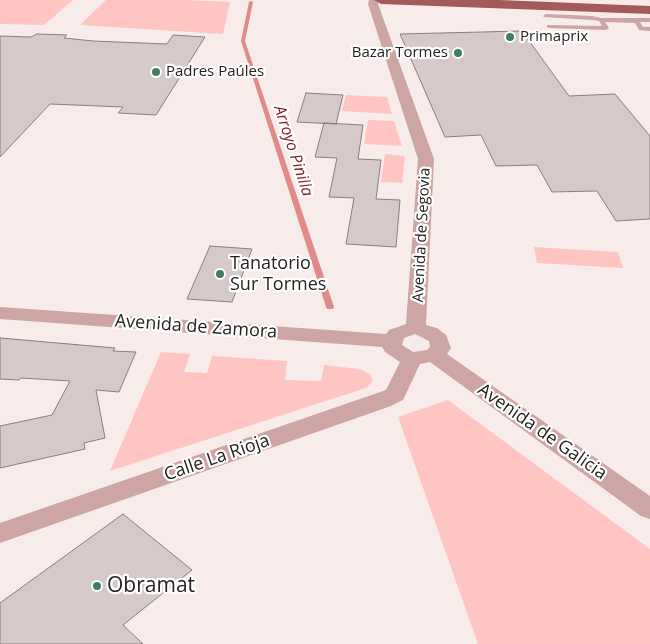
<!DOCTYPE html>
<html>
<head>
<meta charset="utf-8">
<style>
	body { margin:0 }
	canvas { display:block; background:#f8eceb }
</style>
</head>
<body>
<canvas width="650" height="644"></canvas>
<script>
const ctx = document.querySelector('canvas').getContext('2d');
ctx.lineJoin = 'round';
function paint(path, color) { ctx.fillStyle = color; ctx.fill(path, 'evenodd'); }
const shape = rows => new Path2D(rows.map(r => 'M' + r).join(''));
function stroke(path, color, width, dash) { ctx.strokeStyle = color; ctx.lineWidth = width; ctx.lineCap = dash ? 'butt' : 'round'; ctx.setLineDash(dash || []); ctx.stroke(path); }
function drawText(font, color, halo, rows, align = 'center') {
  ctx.font = font + ' "Open Sans",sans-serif'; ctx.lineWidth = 4.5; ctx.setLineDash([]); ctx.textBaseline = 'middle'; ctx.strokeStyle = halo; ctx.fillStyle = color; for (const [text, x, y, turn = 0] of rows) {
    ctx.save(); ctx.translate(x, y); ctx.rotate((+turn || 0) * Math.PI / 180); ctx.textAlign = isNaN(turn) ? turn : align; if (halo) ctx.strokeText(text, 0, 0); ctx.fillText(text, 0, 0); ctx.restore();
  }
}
const green = shape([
	[0,0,73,0,44,25,0,24],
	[106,0,187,0,230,2,223,34,80,25],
	[346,95,387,97,392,114,342,111],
	[368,120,394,121,402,146,364,144],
	[385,154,405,156,402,183,381,182],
	[534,247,618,252,623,268,537,263],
	[161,352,190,354,184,372,207,373,212,356,287,361,285,380,321,381,324,365,360,369,370,374,373,381,366,388,110,471],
	[448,400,650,549,650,644,478,644,398,417]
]);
const stream = shape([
	[251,1,253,2,245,41,334,307,333,309,327,309,326,307,241,41,249,2,251,1]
]);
const building = shape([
	[522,31,569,96,615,94,650,136,650,219,616,221,597,191,552,192,537,165,496,166,481,135,445,137,400,34,522,31],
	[37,34,67,35,64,38,93,41,167,44,173,35,205,37,156,115,118,113,123,107,50,104,0,157,0,36,31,37,37,34],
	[306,93,343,95,336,124,297,122,306,93],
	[324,123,363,125,358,159,381,160,376,199,400,200,396,247,346,244,354,198,329,197,337,158,315,157,324,123],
	[210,246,252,249,232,302,187,299,210,246],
	[0,338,115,348,113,351,136,352,119,392,96,390,105,438,84,443,85,449,0,468,0,426,52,415,70,381,21,378,19,380,0,379,0,338],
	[123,514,192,570,123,625,143,644,0,644,0,603,123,514]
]);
const service = shape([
	[546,14,592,16,601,18,650,18,650,22,640,22,643,27,650,27,650,31,639,30,635,23,605,22,609,28,606,30,549,28,547,27,547,25,602,26,599,21,592,20,544,17,543,16,546,14]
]);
const minor = shape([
	[369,0,379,0,378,4,434,159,426,325,437,328,446,335,451,348,447,354,650,496,650,519,641,516,430,362,420,364,403,400,391,406,0,543,0,523,386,390,400,362,385,352,382,347,0,319,0,307,386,334,389,330,406,324,418,159,368,4,369,0],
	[415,334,429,341,430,347,427,350,413,352,402,345,404,338,415,334]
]);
const trunk = shape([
	[374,0,499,0,650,6,650,14,381,4,374,0]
]);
const markers = [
	[510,37,5,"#3f7d69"],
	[458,53,5,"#3f7d69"],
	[156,72,5,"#3f7d69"],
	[220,274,5,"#3f7d69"],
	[97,586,5,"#3f7d69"]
];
const farPoinames = [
	["Primaprix",520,37],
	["Bazar Tormes",448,53,"right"],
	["Padres Paúles",166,72]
];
const farStreetnames = [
	["Avenida de Segovia",422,235,-87]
];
const farWaternames = [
	["Arroyo Pinilla",293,151,72]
];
const poiNames = [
	["Tanatorio",230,264],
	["Sur Tormes",230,285]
];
const streetNames = [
	["Avenida de Zamora",196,327,4],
	["Avenida de Galicia",542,432,35],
	["Calle La Rioja",217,458,-19]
];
const nearPoinames = [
	["Obramat",107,586]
];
paint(green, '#fec5c3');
paint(stream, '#df8b8a');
paint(building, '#d5cac9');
stroke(building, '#897f7e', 1);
paint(service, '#cca5a4');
paint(minor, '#cca5a4');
paint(trunk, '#a25a5a');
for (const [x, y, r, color] of markers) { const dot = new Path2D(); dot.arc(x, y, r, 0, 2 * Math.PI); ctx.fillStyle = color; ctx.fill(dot); stroke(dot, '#fff', 2); }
drawText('15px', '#262222', '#fff', farPoinames, 'left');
drawText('15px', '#262222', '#fff', farStreetnames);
drawText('italic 16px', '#822028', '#fff', farWaternames);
drawText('18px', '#262222', '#fff', poiNames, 'left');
drawText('18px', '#262222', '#fff', streetNames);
drawText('21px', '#262222', '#fff', nearPoinames, 'left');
</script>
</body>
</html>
